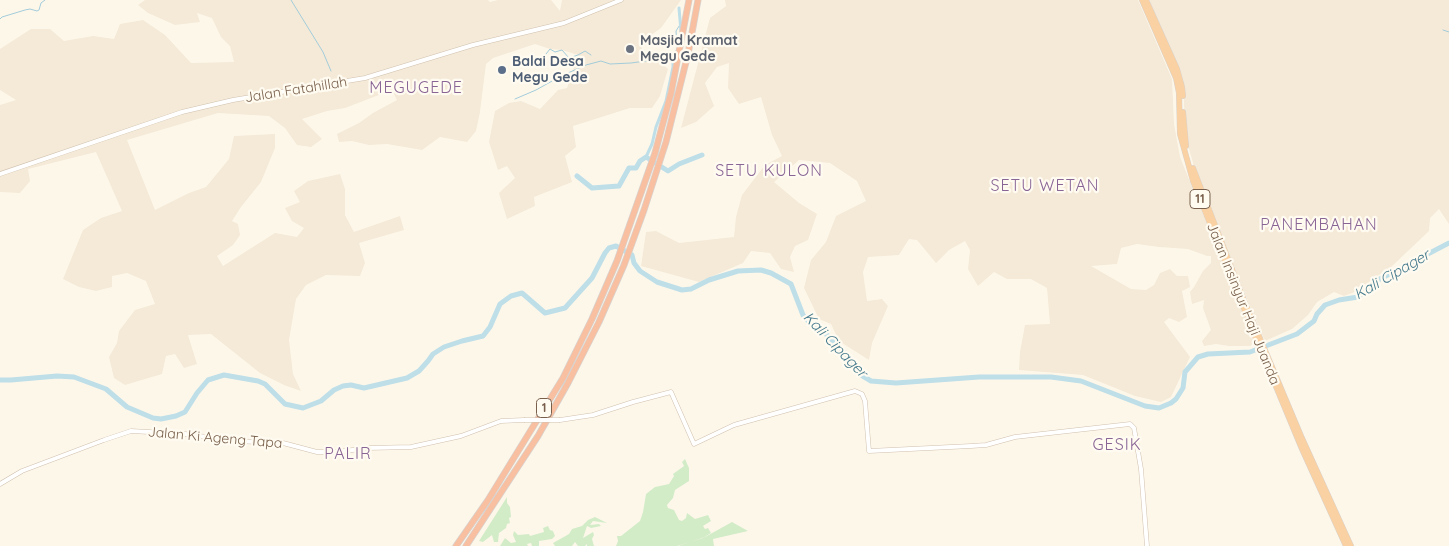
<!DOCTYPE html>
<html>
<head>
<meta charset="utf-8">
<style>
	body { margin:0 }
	canvas { display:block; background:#fdf7ea }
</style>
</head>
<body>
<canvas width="1449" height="546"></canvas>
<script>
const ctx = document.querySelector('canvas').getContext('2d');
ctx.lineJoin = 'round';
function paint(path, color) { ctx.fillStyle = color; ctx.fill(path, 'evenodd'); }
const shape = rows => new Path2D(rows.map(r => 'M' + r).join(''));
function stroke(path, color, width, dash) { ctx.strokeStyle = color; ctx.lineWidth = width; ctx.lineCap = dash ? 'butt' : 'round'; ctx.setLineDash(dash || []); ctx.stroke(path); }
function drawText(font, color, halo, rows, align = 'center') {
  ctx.font = font + ' Quicksand,sans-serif'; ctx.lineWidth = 4.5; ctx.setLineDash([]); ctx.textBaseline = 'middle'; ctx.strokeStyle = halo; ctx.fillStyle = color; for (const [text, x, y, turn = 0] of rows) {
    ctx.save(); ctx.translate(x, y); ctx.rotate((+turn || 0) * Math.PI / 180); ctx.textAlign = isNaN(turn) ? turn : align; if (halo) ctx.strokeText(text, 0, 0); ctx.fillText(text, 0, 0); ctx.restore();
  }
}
const residential = shape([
	[145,0,488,0,490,2,498,0,551,0,560,11,562,0,681,0,661,28,640,43,647,63,656,58,668,69,660,96,652,108,630,108,573,126,576,147,565,156,572,182,534,197,535,206,507,219,499,193,515,178,507,166,498,170,489,142,495,111,509,103,521,101,540,109,558,90,567,88,578,55,562,50,550,49,535,44,493,58,486,64,480,112,476,131,467,142,440,137,422,150,387,144,369,145,352,141,339,142,337,134,359,123,373,113,397,100,392,90,345,108,327,111,302,119,322,139,311,147,297,145,285,128,269,116,218,113,127,140,155,210,189,193,206,187,229,159,234,136,275,134,275,148,261,182,241,207,232,221,238,224,240,235,233,245,217,256,223,266,275,233,297,237,304,228,292,221,285,208,300,202,294,191,308,181,340,174,345,189,345,215,354,232,400,216,404,230,359,243,365,263,360,276,326,275,306,285,296,299,289,340,293,374,301,391,284,385,260,373,211,334,188,335,197,364,184,368,175,354,166,356,162,374,125,385,114,378,109,357,117,343,119,331,135,310,155,304,146,281,127,273,112,276,112,287,96,291,79,287,63,279,83,230,101,218,122,211,96,152,28,169,30,181,20,193,0,192,0,105,16,100,0,90,0,49,31,29,50,29,64,41,93,36,114,39,120,24,143,20,165,35,191,63,234,62,230,46,221,37,212,18,197,13,200,22,175,25,148,13,138,5],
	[725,0,1138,0,1172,79,1174,124,1180,157,1255,343,1250,346,1229,346,1216,344,1204,346,1202,341,1211,330,1203,308,1204,300,1192,304,1190,292,1194,287,1203,271,1211,263,1211,256,1207,256,1188,249,1159,247,1137,244,1121,248,1117,264,1091,266,1131,289,1146,290,1154,285,1160,273,1170,269,1177,276,1188,276,1190,287,1182,291,1187,317,1179,322,1169,318,1164,322,1190,357,1171,397,1161,402,1135,396,1083,375,1019,370,1020,352,1025,325,1050,324,1047,288,1031,279,1007,279,994,272,978,286,968,269,970,250,965,241,949,250,936,263,917,240,909,239,899,255,868,257,863,272,867,301,882,299,888,306,872,343,869,360,839,341,831,324,819,319,804,288,811,260,826,242,836,216,866,201,857,181,830,163,799,160,774,182,799,203,817,214,808,240,795,246,790,257,794,272,781,269,770,253,751,251,743,263,699,282,641,266,646,232,656,231,679,243,734,237,736,217,742,195,765,165,782,156,772,135,761,97,739,104,728,88,729,63,717,67,705,83,714,106,696,122,681,128,710,18,726,6],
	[1149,0,1449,0,1449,224,1439,209,1430,218,1429,231,1388,270,1375,277,1360,290,1344,296,1334,292,1317,302,1308,315,1292,329,1265,341,1230,259,1195,170,1189,149,1185,127,1183,81]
]);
const green = shape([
	[685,459,689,468,689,481,675,490,673,498,667,505,668,508,674,510,679,520,682,521,686,518,687,513,695,519,708,515,711,521,703,526,705,529,708,528,711,533,703,538,677,546,616,546,618,541,617,536,621,536,640,521,643,512,646,494,655,487,669,484,674,476,673,474,684,466,682,462],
	[507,497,507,503,510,507,511,517,509,518,510,523,507,524,506,528,499,533,498,542,494,542,492,535,483,542,479,541],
	[595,517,607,523,593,521,590,525,599,524,601,526,591,528,587,526,583,538,593,532,594,535,592,539,594,546,587,546,587,544,585,546,578,546,575,542,572,546,555,546,553,543,569,534,572,529,582,526,588,520],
	[732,522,748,531,713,539,714,546,678,546,705,537],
	[548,526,550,530,553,531,555,536,552,539,539,541,539,546,532,546,531,543,527,544,528,546,500,546,505,538,511,543,516,542,513,535,514,531,518,535,529,534,530,536,544,532,543,528]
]);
const stream = shape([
	[291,0,323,52,331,71],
	[0,19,2,17,25,10,30,9,37,11,39,10,41,3,45,0],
	[1443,30,1449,32],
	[677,47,676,31,681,23],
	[538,64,550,49,555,52,562,50,569,58,578,55,585,51,591,55],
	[515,99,536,90,561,76,586,65,601,61,610,64,631,63,653,60,669,54,673,55,677,51]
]);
const canal = shape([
	[679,8,681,31],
	[646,157,652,144,656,127,666,101,673,67,673,55,678,50]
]);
const river = shape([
	[577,176,592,188,619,186,629,168,636,168,640,161,646,157,668,171,679,164,702,155],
	[0,380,11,380,57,376,74,377,106,389,127,407,153,418,161,419,176,416,185,412,197,393,208,380,224,375,258,381,265,384,285,404,303,408,321,401,334,390,343,386,351,385,364,388,407,378,419,371,428,361,433,354,444,347,462,341,483,336,490,327,500,304,511,296,522,293,545,313,565,308,592,278,605,253,609,248,616,246,632,255,634,263,640,271,657,282,682,290,691,289,709,280,738,271,761,270,771,273,791,284,803,315,809,322,827,335,850,358,861,375,871,381,896,383,979,377,1051,377,1081,381,1145,406,1159,408,1171,403,1176,399,1183,388,1185,372,1198,357,1208,354,1250,352,1297,334,1314,321,1317,314,1325,305,1339,300,1358,297,1378,280,1449,243]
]);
const tertiary = shape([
	[0,174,182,112,233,100,365,78,473,45,564,23,621,0],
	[560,420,593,415,633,402,671,392,694,444,734,425,855,391,862,394,865,401,869,451,971,446,986,445,1015,437,1130,424,1134,428,1141,469,1147,546],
	[0,484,22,471,104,440,131,431,185,434,234,441,283,443,317,452,337,452,368,448,411,447,461,436,501,421,524,420]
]);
const trunk = shape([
	[1142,0,1176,78,1179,93,1180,134,1193,181,1255,336,1302,449,1346,546],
	[1146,0,1177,69,1182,87,1183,96],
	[1183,112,1186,146],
	[1193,168,1243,298,1301,436,1351,546]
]);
const motorway = shape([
	[456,546,488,500,563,378,592,319,617,261,655,153,671,93,689,0],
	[466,546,538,436,568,383,599,322,624,265,644,210,666,142,688,54,698,0]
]);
const tertiaryBridge = shape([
	[524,420,560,420]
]);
const markers = [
	[630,49,5,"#6b7280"],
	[502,70,5,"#5c6f8a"]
];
const shields = [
	[1200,199,20],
	[544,408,15]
];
const shieldNames = [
	["11",1200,199],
	["1",544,408]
];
const worshipNames = [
	["Masjid Kramat",640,41],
	["Megu Gede",640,57]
];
const serviceNames = [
	["Balai Desa",512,62],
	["Megu Gede",512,78]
];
const streetNames = [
	["Jalan Fatahillah",296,90,-9],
	["Jalan Insinyur Haji Juanda",1243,304,68],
	["Jalan Ki Ageng Tapa",215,438,5]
];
const waterNames = [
	["Kali Cipager",1392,275,-30],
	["Kali Cipager",835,345,46]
];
const quarterNames = [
	["MEGUGEDE",416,88],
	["SETU KULON",769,171],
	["SETU WETAN",1045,186],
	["PANEMBAHAN",1319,225],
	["GESIK",1117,445],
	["PALIR",348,454]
];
paint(residential, '#f5ead8');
paint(green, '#d3ecc8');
stroke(stream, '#a3ccda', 1);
stroke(canal, '#bedee8', 3);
stroke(river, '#bedee8', 5);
stroke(tertiary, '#d0c1af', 5);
stroke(trunk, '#d9d2cd', 6);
stroke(motorway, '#d9d2cd', 7);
stroke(tertiary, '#fff', 4);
stroke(trunk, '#fad1a2', 5);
stroke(motorway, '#f8bfa1', 5.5);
stroke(tertiaryBridge, '#d0c1af', 5, []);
stroke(tertiaryBridge, '#fff', 4);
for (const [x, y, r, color] of markers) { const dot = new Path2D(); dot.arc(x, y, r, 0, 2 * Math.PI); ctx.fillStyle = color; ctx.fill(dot); stroke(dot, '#fffbf1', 2); }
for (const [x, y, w] of shields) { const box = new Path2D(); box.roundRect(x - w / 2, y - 9.5, w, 19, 4); ctx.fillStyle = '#fffbf1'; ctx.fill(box); stroke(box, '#79604c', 1); }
drawText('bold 12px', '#79604c', null, shieldNames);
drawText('bold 14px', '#5b616d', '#fffbf1', worshipNames, 'left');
drawText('bold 14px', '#4e5e75', '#fffbf1', serviceNames, 'left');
drawText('14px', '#79604c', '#fffbf1', streetNames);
drawText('italic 15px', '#457a8d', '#fffbf1', waterNames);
ctx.letterSpacing = '1px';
drawText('16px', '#896595', '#fffbf1', quarterNames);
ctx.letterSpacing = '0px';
</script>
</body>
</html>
